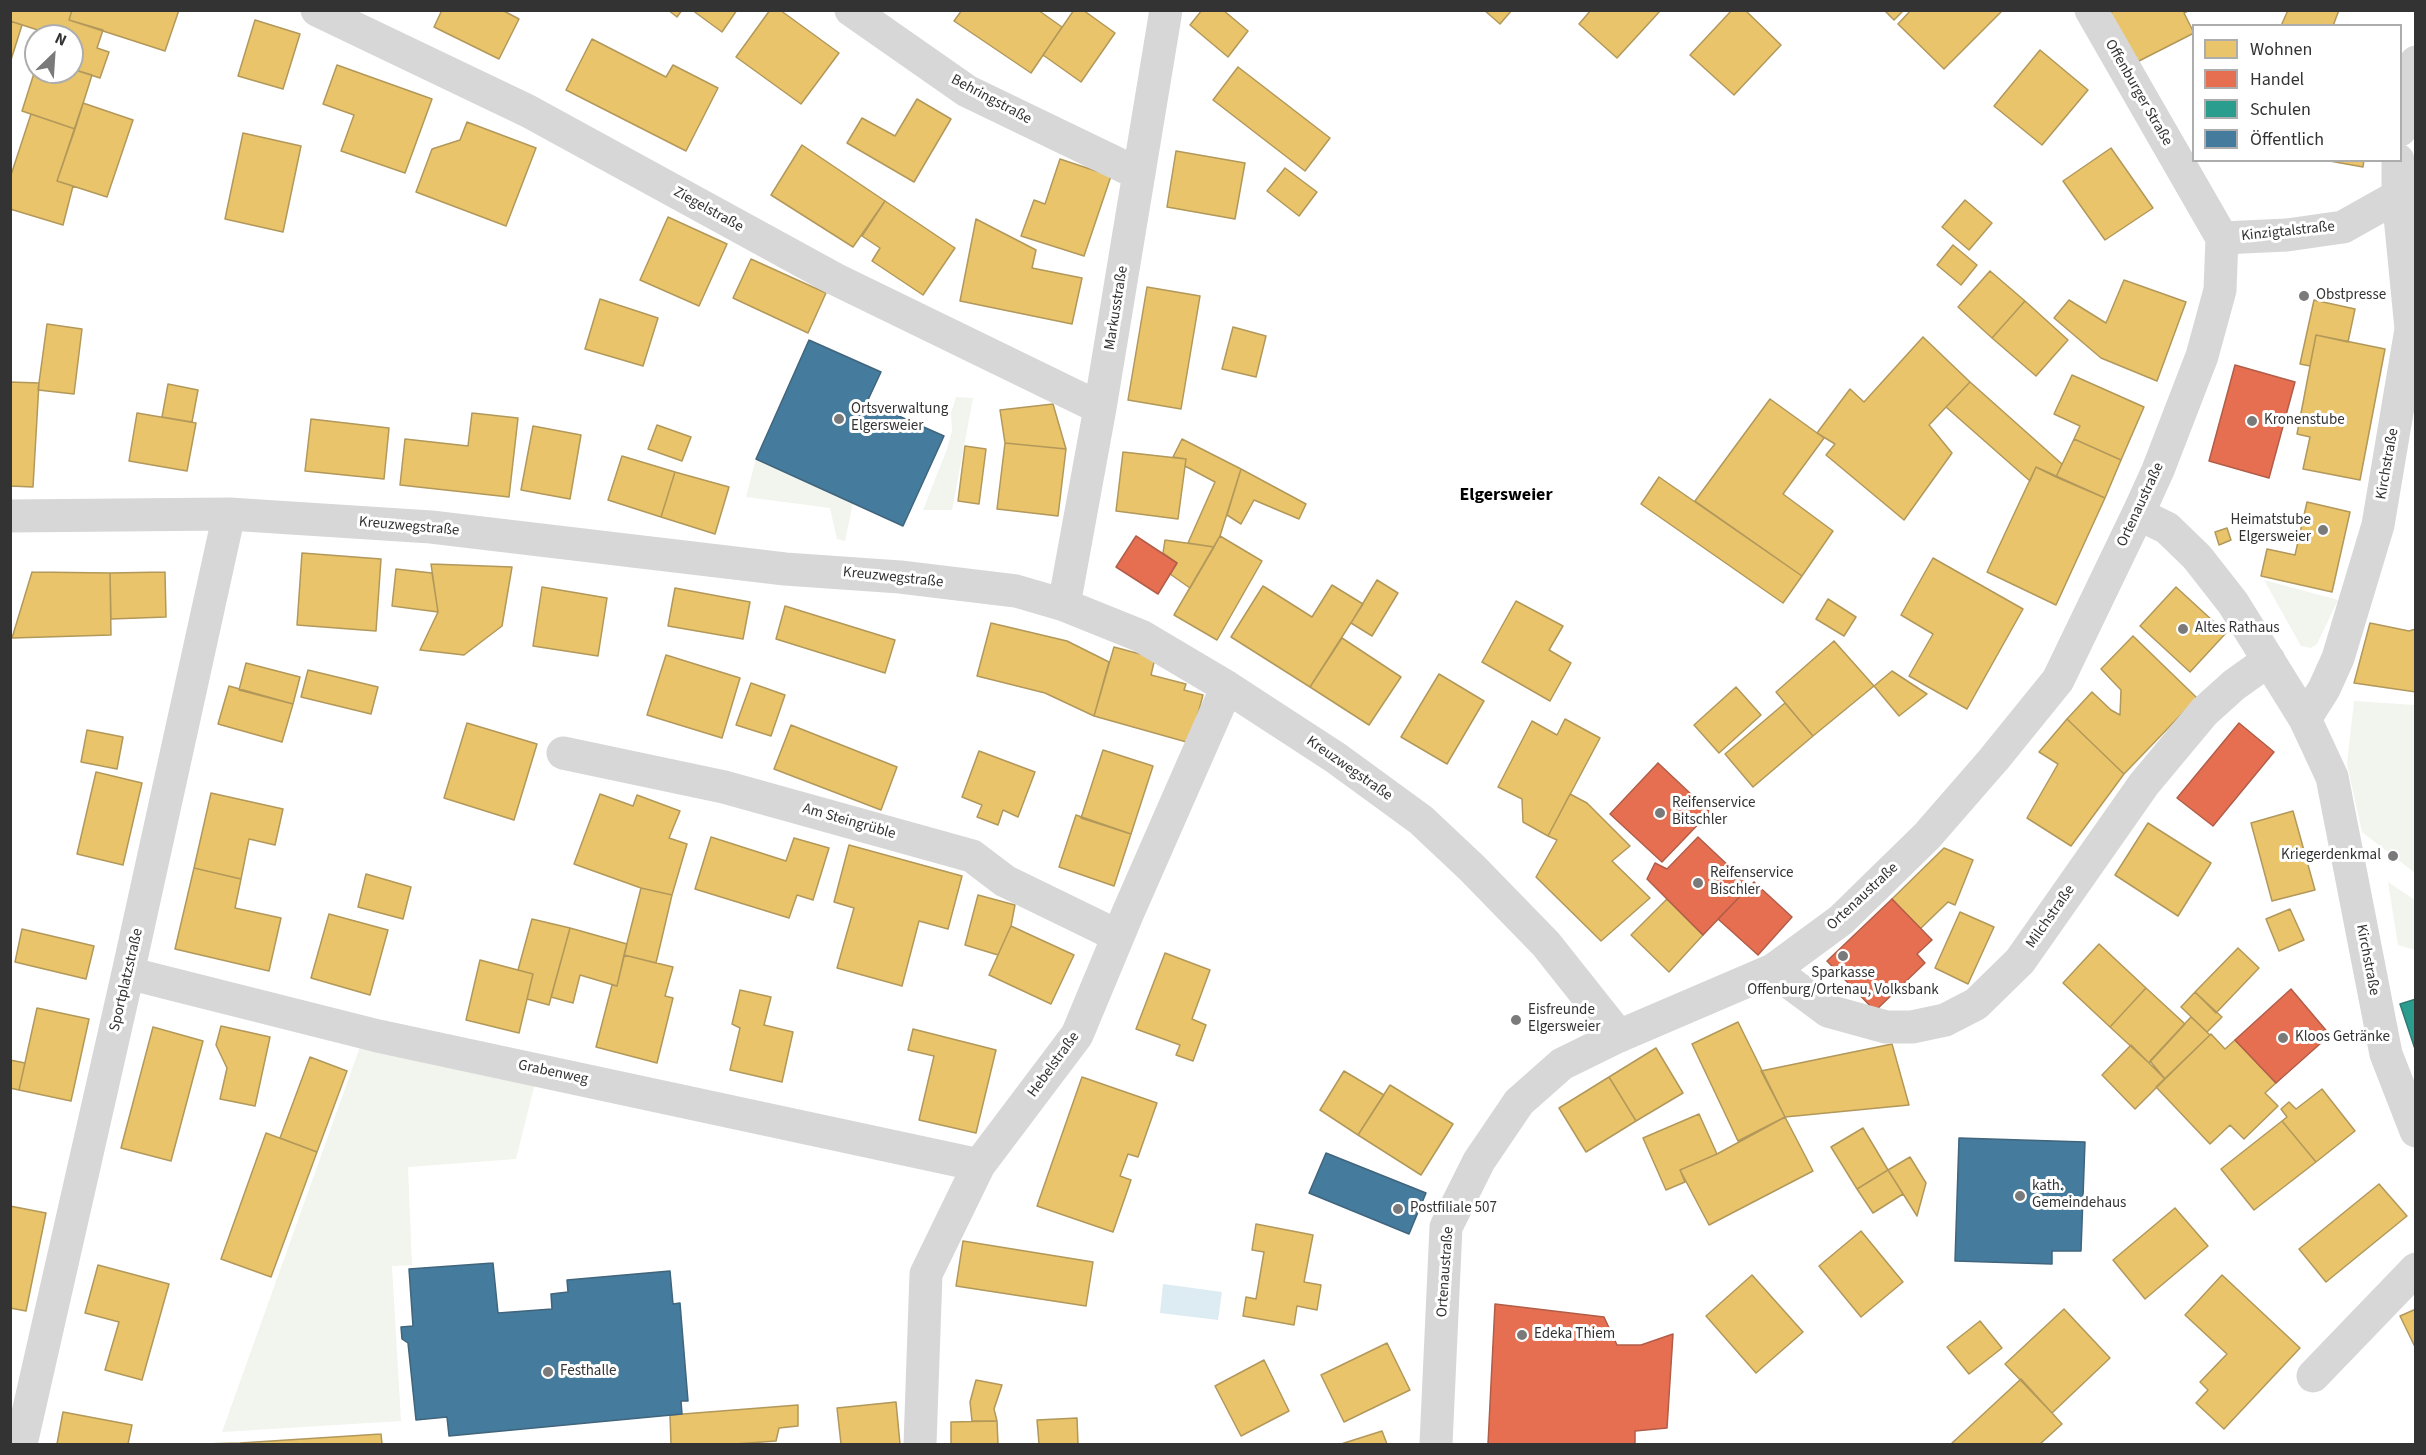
<!DOCTYPE html>
<html>
<head>
<meta charset="utf-8">
<style>
	body { margin:0 }
	#map { position:relative; width:2426px; height:1455px; overflow:hidden; background:#fff; font-family:"Source Sans 3",sans-serif }
	canvas { display:block }
	.frame { position:absolute; inset:0; border:12px solid #333; pointer-events:none }
	.legend { position:absolute; left:2192px; top:24px; width:210px; height:138px; box-sizing:border-box; background:#fff; border:2px solid #adadad; margin:0; padding:8px 10px; list-style:none; font-size:18px; color:#333 }
	.legend li { display:flex; align-items:center; gap:12px; height:30px }
	.legend b { width:30px; border:2px solid #adadad }
	.north { position:absolute; left:24px; top:24px; width:60px; height:60px; box-sizing:border-box; background:#fff; border:2px solid #adadad; border-radius:50%; rotate:25deg; font-size:16px; font-weight:700; line-height:24px; text-align:center; color:#333 }
	.north::after { content:''; display:block; margin:auto; width:21px; height:27px; background:#7a7a7a; clip-path:polygon(50% 0,100% 100%,50% 72%,0 100%) }
</style>
</head>
<body>
<div id="map">
<canvas width="2426" height="1455"></canvas>
<div class="frame"></div>
<ul class="legend">
<li><b style="height:16px;background:#e9c46a"></b>Wohnen</li>
<li><b style="height:16px;background:#e76f51"></b>Handel</li>
<li><b style="height:16px;background:#2a9d8f"></b>Schulen</li>
<li><b style="height:16px;background:#457b9d"></b>Öffentlich</li>
</ul>
<div class="north">N</div>
</div>
<script>
const ctx = document.querySelector('canvas').getContext('2d');
ctx.lineJoin = 'round';
function paint(path, color) { ctx.fillStyle = color; ctx.fill(path, 'evenodd'); }
const shape = rows => new Path2D(rows.map(r => 'M' + r).join(''));
function stroke(path, color, width, dash) { ctx.strokeStyle = color; ctx.lineWidth = width; ctx.lineCap = dash ? 'butt' : 'round'; ctx.setLineDash(dash || []); ctx.stroke(path); }
function drawText(font, color, halo, rows, align = 'center') {
  ctx.font = font + ' "Source Sans 3",sans-serif'; ctx.lineWidth = 6; ctx.setLineDash([]); ctx.textBaseline = 'middle'; ctx.strokeStyle = halo; ctx.fillStyle = color; for (const [text, x, y, turn = 0] of rows) {
    ctx.save(); ctx.translate(x, y); ctx.rotate((+turn || 0) * Math.PI / 180); ctx.textAlign = isNaN(turn) ? turn : align; if (halo) ctx.strokeText(text, 0, 0); ctx.fillText(text, 0, 0); ctx.restore();
  }
}
const green = shape([
	[956,397,973,398,952,510,923,510,947,449,952,431,951,413],
	[756,459,853,503,845,541,837,539,830,508,746,497],
	[2264,580,2338,600,2317,644,2311,648,2301,646],
	[2354,701,2415,705,2415,873,2362,832,2347,764],
	[2388,882,2415,900,2415,950,2398,945],
	[360,1047,535,1083,516,1159,408,1167,412,1265,392,1266,401,1421,222,1432]
]);
const water = shape([
	[1163,1284,1222,1292,1218,1320,1160,1313]
]);
const homes = shape([
	[10,10,72,10,69,20,103,30,97,48,109,52,100,78,72,69,72,36,46,36,47,33,10,21,10,10],
	[72,10,179,10,165,51,69,20,72,10],
	[442,10,502,10,519,19,499,59,434,27,442,10],
	[668,10,682,10,677,17,668,10],
	[692,10,737,10,722,32,692,10],
	[770,10,780,10,839,53,801,104,736,57,770,10],
	[962,10,1038,10,1062,27,1031,73,954,21,962,10],
	[1074,10,1083,10,1115,33,1081,82,1043,55,1074,10],
	[1202,10,1223,10,1248,31,1228,57,1190,25,1202,10],
	[1484,10,1512,10,1500,24,1484,10],
	[1591,10,1661,10,1617,58,1579,24,1591,10],
	[1732,10,1745,10,1781,45,1734,95,1690,55,1732,10],
	[1884,10,1904,10,1894,20,1884,10],
	[1911,10,1999,10,2001,12,1944,69,1898,24,1911,10],
	[2115,10,2190,10,2184,13,2194,33,2135,63,2109,14,2115,10],
	[2288,10,2339,10,2333,26,2281,26,2288,10],
	[255,20,300,34,283,89,238,76,255,20],
	[10,21,22,25,10,63,10,21],
	[592,39,666,77,673,65,718,88,686,151,566,90,592,39],
	[2040,50,2088,90,2042,145,1994,106,2040,50],
	[337,65,432,99,405,173,341,151,354,115,323,104,337,65],
	[36,67,36,72,72,72,72,69,92,75,75,129,22,111,36,67],
	[1238,67,1330,138,1305,171,1213,100,1238,67],
	[917,99,951,119,914,182,847,143,862,118,895,136,917,99],
	[83,103,133,120,107,197,57,181,83,103],
	[31,114,75,129,57,181,73,186,63,225,10,209,10,178,31,114],
	[467,122,536,148,506,226,416,192,432,149,460,140,467,122],
	[243,133,301,146,283,232,225,219,243,133],
	[802,145,885,201,853,247,771,195,802,145],
	[2111,148,2153,208,2105,240,2063,181,2111,148],
	[1176,151,1245,163,1235,219,1167,207,1176,151],
	[1060,159,1111,176,1084,256,1021,236,1034,200,1045,204,1060,159],
	[2324,160,2364,160,2363,167,2324,160],
	[1285,168,1317,192,1299,216,1267,191,1285,168],
	[1965,200,1992,223,1969,250,1942,227,1965,200],
	[885,201,955,248,923,295,872,261,880,248,862,236,885,201],
	[668,217,727,244,699,306,640,280,668,217],
	[976,219,1036,250,1032,268,1082,278,1072,324,960,301,976,219],
	[1953,245,1977,265,1961,285,1937,265,1953,245],
	[751,259,826,293,808,333,733,298,751,259],
	[1990,271,2025,301,1992,338,1958,307,1990,271],
	[2124,280,2186,302,2157,381,2101,358,2054,318,2069,300,2106,323,2124,280],
	[1147,287,1200,296,1181,409,1128,400,1147,287],
	[600,299,658,318,643,366,585,349,600,299],
	[2314,300,2355,309,2348,342,2316,335,2310,366,2300,364,2314,300],
	[2025,301,2068,340,2036,376,1992,338,2025,301],
	[47,324,82,329,74,394,38,390,47,324],
	[1233,327,1266,336,1256,377,1222,369,1233,327],
	[2316,335,2385,349,2360,480,2303,469,2310,437,2297,434,2316,335],
	[1923,337,1970,382,1929,425,1952,453,1904,520,1826,455,1835,444,1817,433,1850,389,1864,402,1923,337],
	[2072,375,2144,407,2121,460,2074,439,2080,426,2054,414,2072,375],
	[10,382,39,383,33,487,10,486,10,382],
	[1970,382,2062,464,2056,477,2036,467,2030,481,1946,407,1970,382],
	[168,384,198,390,192,422,162,417,168,384],
	[1770,399,1824,438,1783,494,1833,531,1802,576,1695,501,1770,399],
	[1053,404,1066,449,1005,443,1000,410,1053,404],
	[137,413,196,423,187,471,129,461,137,413],
	[472,413,518,418,509,497,400,485,405,439,468,446,472,413],
	[311,419,389,428,384,479,305,471,311,419],
	[657,425,691,437,682,461,648,449,657,425],
	[533,426,581,435,570,499,521,490,533,426],
	[1182,439,1241,469,1220,536,1214,547,1188,543,1215,482,1185,466,1186,459,1173,457,1182,439],
	[2074,439,2121,460,2105,498,2056,477,2074,439],
	[1005,443,1066,449,1058,516,997,509,1005,443],
	[965,446,986,449,979,504,958,501,965,446],
	[1123,452,1186,459,1178,519,1116,511,1123,452],
	[622,456,675,472,661,517,608,500,622,456],
	[2036,467,2105,498,2056,605,1987,572,2036,467],
	[1241,469,1306,504,1299,519,1254,500,1241,524,1227,515,1241,469],
	[675,472,729,487,715,534,661,517,675,472],
	[1659,477,1802,576,1783,603,1641,504,1659,477],
	[2307,502,2350,512,2332,592,2261,576,2267,549,2295,555,2307,502],
	[2227,528,2231,540,2219,545,2215,532,2227,528],
	[1220,536,1262,561,1217,640,1174,615,1220,536],
	[1165,540,1214,547,1190,588,1170,574,1177,563,1163,553,1165,540],
	[302,553,381,559,376,631,297,625,302,553],
	[1933,558,2023,609,1967,709,1909,676,1933,634,1901,615,1933,558],
	[431,564,512,567,502,626,464,655,420,650,438,612,431,564],
	[396,569,432,573,438,612,392,606,396,569],
	[32,572,110,573,111,635,12,638,32,572],
	[165,572,166,617,111,619,110,573,165,572],
	[1377,580,1398,593,1372,636,1351,623,1377,580],
	[1332,585,1363,604,1310,687,1231,637,1263,586,1312,617,1332,585],
	[542,587,607,598,598,656,533,646,542,587],
	[2176,587,2226,633,2190,672,2140,626,2176,587],
	[675,588,750,602,743,639,668,626,675,588],
	[1828,599,1856,617,1844,636,1816,619,1828,599],
	[1516,601,1563,626,1549,650,1571,663,1550,701,1482,662,1516,601],
	[785,606,895,640,885,673,776,639,785,606],
	[991,623,1067,641,1109,662,1094,716,1045,693,977,676,991,623],
	[2370,623,2409,631,2416,629,2416,692,2354,683,2370,623],
	[2133,636,2197,698,2124,774,2067,719,2092,692,2111,710,2120,715,2121,690,2101,669,2133,636],
	[1342,638,1401,677,1369,725,1310,687,1342,638],
	[1834,641,1874,686,1813,736,1776,692,1834,641],
	[1114,647,1155,658,1151,675,1186,684,1184,690,1203,695,1190,743,1094,716,1114,647],
	[666,655,740,678,722,738,647,715,666,655],
	[246,663,300,677,293,704,239,690,246,663],
	[308,670,378,687,371,714,301,697,308,670],
	[1892,671,1927,694,1899,716,1874,686,1892,671],
	[1439,674,1484,701,1447,764,1401,737,1439,674],
	[751,683,785,695,771,736,736,725,751,683],
	[229,686,293,704,282,742,218,724,229,686],
	[1736,687,1761,715,1719,753,1694,725,1736,687],
	[1785,703,1813,736,1753,787,1725,754,1785,703],
	[1565,719,1600,738,1548,836,1523,822,1522,799,1498,787,1532,721,1557,735,1565,719],
	[2067,719,2124,774,2071,846,2027,818,2058,764,2039,752,2067,719],
	[467,723,537,744,514,820,444,798,467,723],
	[791,725,897,767,881,810,774,769,791,725],
	[87,730,123,737,117,769,81,762,87,730],
	[1103,750,1153,766,1131,834,1081,818,1103,750],
	[979,751,1035,772,1018,817,1003,810,998,825,977,817,982,805,962,797,979,751],
	[96,772,142,783,123,865,77,854,96,772],
	[211,793,283,809,275,845,249,839,241,879,194,868,211,793],
	[600,794,633,806,637,795,680,811,669,838,687,844,672,895,641,888,574,864,600,794],
	[1570,794,1587,803,1630,846,1612,861,1650,898,1601,941,1536,877,1557,840,1548,836,1570,794],
	[2293,811,2315,890,2272,901,2251,823,2293,811],
	[1076,815,1131,834,1114,886,1059,867,1076,815],
	[2148,823,2211,863,2178,916,2115,875,2148,823],
	[711,837,786,861,794,838,829,848,813,900,797,895,789,918,695,889,711,837],
	[849,845,962,876,948,929,919,921,902,986,837,968,854,908,834,902,849,845],
	[1944,848,1973,860,1955,905,1948,902,1920,929,1892,899,1944,848],
	[194,868,241,879,235,908,281,918,269,971,175,949,194,868],
	[366,874,411,887,403,919,358,907,366,874],
	[641,888,672,895,656,963,624,955,641,888],
	[978,895,1015,905,1011,926,998,955,965,945,978,895],
	[1667,899,1703,935,1669,972,1631,935,1667,899],
	[2290,909,2304,940,2279,951,2266,919,2290,909],
	[1960,912,1994,927,1968,984,1935,968,1960,912],
	[329,914,388,930,370,995,311,978,329,914],
	[532,919,570,928,549,1005,527,999,533,974,518,970,532,919],
	[1011,926,1074,955,1051,1004,989,975,1011,926],
	[570,928,627,944,617,986,580,975,573,1003,551,997,570,928],
	[22,929,94,946,86,979,15,962,22,929],
	[2099,944,2146,988,2110,1027,2063,983,2099,944],
	[2238,948,2259,968,2216,1013,2195,992,2238,948],
	[1165,953,1210,970,1192,1019,1206,1025,1193,1061,1176,1055,1180,1045,1136,1029,1165,953],
	[624,955,673,967,665,996,673,998,657,1063,596,1047,612,985,617,986,624,955],
	[480,960,533,974,519,1033,466,1020,480,960],
	[2146,988,2185,1024,2149,1063,2110,1027,2146,988],
	[740,990,771,997,764,1025,793,1032,782,1082,730,1070,740,1028,732,1024,740,990],
	[2195,992,2222,1017,2207,1032,2181,1007,2195,992],
	[37,1008,89,1019,71,1101,19,1090,37,1008],
	[2191,1017,2210,1035,2165,1079,2150,1061,2191,1017],
	[1738,1022,1785,1117,1738,1141,1692,1044,1738,1022],
	[221,1026,270,1037,255,1106,220,1099,227,1068,216,1045,221,1026],
	[153,1027,203,1041,171,1161,121,1148,153,1027],
	[913,1029,996,1050,976,1133,919,1120,934,1056,908,1050,913,1029],
	[2211,1034,2225,1049,2235,1040,2276,1083,2265,1093,2278,1106,2244,1139,2230,1125,2210,1144,2156,1087,2211,1034],
	[1892,1044,1909,1105,1785,1117,1761,1071,1892,1044],
	[2131,1045,2165,1079,2135,1109,2102,1075,2131,1045],
	[1656,1048,1683,1093,1636,1121,1609,1077,1656,1048],
	[310,1057,347,1071,317,1152,280,1138,310,1057],
	[10,1060,25,1063,19,1090,10,1088,10,1060],
	[1344,1071,1384,1095,1358,1135,1320,1110,1344,1071],
	[1082,1077,1157,1103,1138,1157,1128,1154,1120,1176,1131,1180,1113,1232,1037,1206,1082,1077],
	[1609,1077,1636,1121,1586,1152,1559,1108,1609,1077],
	[1390,1085,1453,1124,1421,1175,1358,1135,1390,1085],
	[2322,1089,2355,1131,2316,1162,2282,1121,2287,1117,2281,1109,2289,1102,2296,1109,2322,1089],
	[1699,1114,1717,1154,1680,1170,1685,1182,1666,1190,1643,1138,1699,1114],
	[1785,1117,1813,1171,1709,1225,1680,1170,1717,1154,1785,1117],
	[2282,1121,2316,1162,2254,1210,2221,1169,2282,1121],
	[1863,1128,1888,1170,1857,1189,1831,1147,1863,1128],
	[266,1133,317,1152,271,1277,221,1259,266,1133],
	[1910,1157,1926,1183,1917,1216,1888,1170,1910,1157],
	[1888,1170,1903,1194,1873,1213,1857,1189,1888,1170],
	[2379,1184,2407,1216,2326,1282,2299,1249,2379,1184],
	[10,1206,46,1213,26,1311,10,1308,10,1206],
	[2175,1208,2208,1246,2145,1299,2113,1260,2175,1208],
	[1256,1224,1313,1235,1304,1282,1321,1285,1317,1310,1297,1306,1294,1325,1243,1316,1246,1297,1256,1299,1264,1252,1252,1250,1256,1224],
	[1861,1231,1903,1282,1861,1317,1819,1266,1861,1231],
	[963,1241,1093,1262,1086,1306,956,1286,963,1241],
	[98,1265,169,1284,142,1380,105,1370,119,1322,85,1313,98,1265],
	[1752,1275,1803,1332,1756,1373,1706,1316,1752,1275],
	[2222,1275,2300,1348,2224,1429,2196,1403,2208,1390,2200,1382,2227,1354,2185,1315,2222,1275],
	[2064,1309,2110,1358,2052,1413,2005,1364,2064,1309],
	[2416,1309,2416,1349,2400,1316,2416,1309],
	[1980,1321,2002,1348,1969,1374,1947,1347,1980,1321],
	[1387,1343,1410,1390,1344,1422,1321,1375,1387,1343],
	[1264,1360,1289,1411,1241,1436,1215,1386,1264,1360],
	[2021,1379,2062,1424,2040,1444,1951,1444,2021,1379],
	[976,1380,1002,1385,994,1409,997,1421,972,1421,970,1402,976,1380],
	[896,1402,900,1444,841,1444,837,1408,896,1402],
	[798,1405,798,1426,779,1428,776,1441,735,1444,671,1444,670,1415,798,1405],
	[63,1412,132,1425,128,1444,57,1444,63,1412],
	[1077,1418,1078,1444,1039,1444,1037,1420,1077,1418],
	[997,1421,998,1444,951,1444,951,1422,997,1421],
	[1382,1431,1387,1444,1341,1444,1382,1431],
	[381,1434,382,1444,240,1444,240,1443,381,1434],
	[240,1443,240,1444,202,1444,240,1443]
]);
const shops = shape([
	[2235,365,2295,382,2269,478,2209,461,2235,365],
	[1136,536,1177,563,1158,594,1116,567,1136,536],
	[2239,723,2274,752,2213,826,2177,798,2239,723],
	[1658,763,1710,812,1662,862,1610,814,1658,763],
	[1698,837,1750,886,1703,935,1647,879,1655,863,1667,869,1698,837],
	[1754,882,1792,917,1758,955,1718,919,1754,882],
	[1892,899,1932,940,1917,954,1925,963,1875,1011,1827,961,1892,899],
	[2291,989,2330,1035,2276,1083,2235,1040,2291,989],
	[1495,1304,1604,1317,1617,1345,1641,1345,1673,1334,1667,1428,1635,1431,1635,1444,1488,1444,1495,1304]
]);
const schools = shape([
	[2416,999,2416,1052,2400,1004,2416,999]
]);
const public = shape([
	[809,340,881,372,867,402,944,436,903,526,756,459,809,340],
	[1959,1138,2085,1142,2081,1251,2052,1251,2052,1264,1955,1261,1959,1138],
	[1326,1153,1426,1193,1409,1234,1309,1193,1326,1153],
	[493,1263,498,1313,552,1309,551,1294,568,1292,567,1280,670,1271,673,1304,680,1303,688,1401,681,1401,682,1414,449,1436,447,1417,416,1420,408,1343,402,1339,401,1327,413,1326,409,1269,493,1263]
]);
const minor = shape([
	[317,10,528,111,835,279,1100,408],
	[851,10,967,91,1139,174],
	[2400,130,2416,62],
	[2222,238,2287,235,2343,227,2416,186],
	[2138,514,2167,528,2197,557,2233,603,2305,719,2332,777,2386,1054,2416,1131],
	[10,516,229,514,431,527,785,569,900,577,1016,591,1064,605,1141,636,1227,687,1336,758,1421,820,1472,868,1546,944,1619,1036],
	[1064,605,1100,408,1166,10],
	[2305,719,2324,689,2338,658,2378,525,2411,329,2398,196,2398,160],
	[563,753,724,787,972,856,1005,881,1118,936],
	[1773,970,1828,1011,1886,1027,1912,1027,1945,1020,1976,1004,2020,961,2144,784,2204,712,2234,685,2269,660],
	[128,973,378,1036,979,1165],
	[2313,1376,2416,1269],
	[21,1444,128,973,229,514],
	[920,1444,926,1274,979,1165,1077,1035,1127,915,1227,687]
]);
const tertiary = shape([
	[1436,1444,1446,1227,1479,1161,1519,1102,1562,1064,1619,1036,1773,970,1841,920,1927,836,1994,759,2058,680,2138,514,2158,470,2202,356,2220,290,2222,238,2091,10]
]);
const markers = [
	[2304,296,6,"#7a7a7a"],
	[839,419,6,"#7a7a7a"],
	[2252,421,6,"#7a7a7a"],
	[2323,530,6,"#7a7a7a"],
	[2183,629,6,"#7a7a7a"],
	[1660,813,6,"#7a7a7a"],
	[2393,856,6,"#7a7a7a"],
	[1698,883,6,"#7a7a7a"],
	[1843,956,6,"#7a7a7a"],
	[1516,1020,6,"#7a7a7a"],
	[2283,1038,6,"#7a7a7a"],
	[2020,1196,6,"#7a7a7a"],
	[1398,1209,6,"#7a7a7a"],
	[1522,1335,6,"#7a7a7a"],
	[548,1372,6,"#7a7a7a"]
];
const streetNames = [
	["Offenburger Straße",2138,93,60],
	["Behringstraße",991,100,28],
	["Ziegelstraße",708,210,29],
	["Kinzigtalstraße",2288,232,-6],
	["Markusstraße",1117,308,-81],
	["Kirchstraße",2388,464,-80],
	["Ortenaustraße",2141,505,-65],
	["Kreuzwegstraße",409,527,5],
	["Kreuzwegstraße",893,578,6],
	["Kreuzwegstraße",1349,769,35],
	["Am Steingrüble",849,822,16],
	["Ortenaustraße",1863,897,-43],
	["Milchstraße",2051,917,-55],
	["Kirchstraße",2367,960,79],
	["Sportplatzstraße",127,980,-77],
	["Hebelstraße",1054,1065,-54],
	["Grabenweg",553,1073,12],
	["Ortenaustraße",1446,1272,-86]
];
const poiNames = [
	["Obstpresse",2316,296],
	["Ortsverwaltung",851,410],
	["Elgersweier",851,427],
	["Kronenstube",2264,421],
	["Heimatstube",2311,521,"right"],
	["Elgersweier",2311,538,"right"],
	["Altes Rathaus",2195,629],
	["Reifenservice",1672,804],
	["Bitschler",1672,821],
	["Kriegerdenkmal",2381,856,"right"],
	["Reifenservice",1710,874],
	["Bischler",1710,891],
	["Sparkasse",1843,974,"center"],
	["Offenburg/Ortenau, Volksbank",1843,991,"center"],
	["Eisfreunde",1528,1011],
	["Elgersweier",1528,1028],
	["Kloos Getränke",2295,1038],
	["kath.",2032,1187],
	["Gemeindehaus",2032,1204],
	["Postfiliale 507",1410,1209],
	["Edeka Thiem",1534,1335],
	["Festhalle",560,1372]
];
const quarterNames = [
	["Elgersweier",1506,496]
];
paint(green, '#f1f5ed');
paint(water, '#ddebf3');
paint(homes, '#e9c46a');
stroke(homes, '#b2985a', 1.5);
paint(shops, '#e76f51');
stroke(shops, '#b15d48', 1.5);
paint(schools, '#2a9d8f');
stroke(schools, '#2d7d73', 1.5);
paint(public, '#457b9d');
stroke(public, '#40657d', 1.5);
stroke(minor, '#d7d7d7', 33);
stroke(tertiary, '#d7d7d7', 33);
for (const [x, y, r, color] of markers) { const dot = new Path2D(); dot.arc(x, y, r, 0, 2 * Math.PI); ctx.fillStyle = color; ctx.fill(dot); stroke(dot, '#fff', 2); }
drawText('15px', '#333', '#fff', streetNames);
drawText('15px', '#333', '#fff', poiNames, 'left');
drawText('bold 18px', '#000', '#fff', quarterNames);
</script>
</body>
</html>
